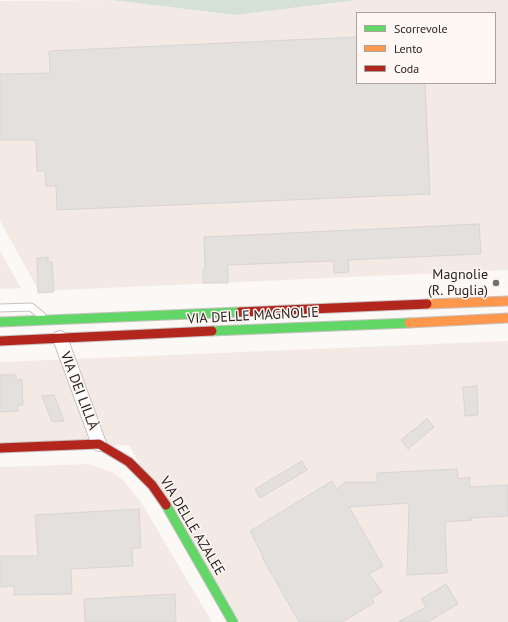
<!DOCTYPE html>
<html>
<head>
<meta charset="utf-8">
<style>
	body { margin:0 }
	#map { position:relative; width:508px; height:622px; overflow:hidden; background:#fbf8f6; font-family:"PT Sans",sans-serif }
	canvas { display:block }
	.legend { position:absolute; left:356px; top:12px; width:140px; height:72px; box-sizing:border-box; background:#fef7f3; border:1px solid #a9a3a0; margin:0; padding:5px 7px; list-style:none; font-size:12px; color:#292523 }
	.legend li { display:flex; align-items:center; gap:8px; height:20px }
	.legend b { width:20px; border:1px solid #a9a3a0 }
</style>
</head>
<body>
<div id="map">
<canvas width="508" height="622"></canvas>
<ul class="legend">
<li><b style="height:5px;background:#63d668"></b>Scorrevole</li>
<li><b style="height:5px;background:#ff974d"></b>Lento</li>
<li><b style="height:5px;background:#b3261e"></b>Coda</li>
</ul>
</div>
<script>
const ctx = document.querySelector('canvas').getContext('2d');
ctx.lineJoin = 'round';
function paint(path, color) { ctx.fillStyle = color; ctx.fill(path, 'evenodd'); }
const shape = rows => new Path2D(rows.map(r => 'M' + r).join(''));
function stroke(path, color, width, dash) { ctx.strokeStyle = color; ctx.lineWidth = width; ctx.lineCap = dash ? 'butt' : 'round'; ctx.setLineDash(dash || []); ctx.stroke(path); }
function drawText(font, color, halo, rows, align = 'center') {
  ctx.font = font + ' "PT Sans",sans-serif'; ctx.lineWidth = 3; ctx.setLineDash([]); ctx.textBaseline = 'middle'; ctx.strokeStyle = halo; ctx.fillStyle = color; for (const [text, x, y, turn = 0] of rows) {
    ctx.save(); ctx.translate(x, y); ctx.rotate((+turn || 0) * Math.PI / 180); ctx.textAlign = isNaN(turn) ? turn : align; if (halo) ctx.strokeText(text, 0, 0); ctx.fillText(text, 0, 0); ctx.restore();
  }
}
const built = shape([
	[111,0,235,15,357,0,508,0,508,270,39,291,0,221,0,1],
	[357,13,495,13,495,83,357,83],
	[0,251,21,288,0,289],
	[508,341,508,622,227,622,129,445,0,451,0,362],
	[89,464,112,472,124,481,141,502,212,622,0,622,0,467]
]);
const green = shape([
	[111,0,357,0,235,15]
]);
const building = shape([
	[357,37,357,83,425,83,430,194,57,210,56,186,46,186,45,171,37,171,36,140,0,140,0,74,50,73,49,51,357,37],
	[479,224,481,254,348,260,349,272,334,273,334,261,228,265,228,283,203,283,203,269,205,269,204,237,479,224],
	[48,257,48,262,52,262,54,292,38,293,37,258,48,257],
	[0,375,16,375,16,380,22,379,23,405,18,405,18,411,0,412,0,375],
	[477,386,478,415,465,416,463,387,477,386],
	[54,395,64,421,52,422,42,396,54,395],
	[427,419,434,427,408,449,401,440,427,419],
	[302,461,307,470,260,498,255,489,302,461],
	[457,469,458,479,470,477,470,487,508,485,508,516,470,518,472,520,445,522,447,573,407,575,409,503,349,507,383,566,369,574,382,592,372,598,374,603,342,622,299,622,262,557,263,556,250,531,332,481,337,489,345,482,377,482,377,473,457,469],
	[139,509,141,548,132,548,133,566,71,569,72,594,14,595,14,586,0,587,0,556,38,556,35,515,139,509],
	[446,584,458,604,428,622,398,622,426,607,421,599,446,584],
	[175,594,176,622,85,622,84,599,175,594]
]);
const lane = shape([
	[0,308,31,307,42,316]
]);
const street = shape([
	[60,338,99,444]
]);
const fast = shape([
	[0,322,240,312],
	[212,331,409,323],
	[166,505,233,622]
]);
const slow = shape([
	[427,304,508,301],
	[409,323,508,318]
]);
const jam = shape([
	[240,312,427,304],
	[0,341,212,331],
	[0,448,99,444,129,462,152,485,166,505]
]);
const markers = [
	[496,283,4,"#726f6d"]
];
const poiNames = [
	["Magnolie",488,275],
	["(R. Puglia)",488,291]
];
const streetNames = [
	["VIA DELLE MAGNOLIE",253,316,-3],
	["VIA DEI LILLÀ",79,391,69],
	["VIA DELLE AZALEE",192,526,59]
];
paint(built, '#f4eae5');
paint(green, '#d5e0d6');
paint(building, '#e4e0de');
stroke(building, '#d9d5d4', 1);
stroke(lane, '#c6c3c1', 9);
stroke(street, '#c6c3c1', 16);
stroke(fast, '#c6c3c1', 11);
stroke(slow, '#c6c3c1', 11);
stroke(jam, '#c6c3c1', 11);
stroke(lane, '#fefefe', 7);
stroke(street, '#fefefe', 14);
stroke(fast, '#63d668', 9);
stroke(slow, '#ff974d', 9);
stroke(jam, '#b3261e', 9);
for (const [x, y, r, color] of markers) { const dot = new Path2D(); dot.arc(x, y, r, 0, 2 * Math.PI); ctx.fillStyle = color; ctx.fill(dot); stroke(dot, '#fef7f3', 1.5); }
drawText('14px', '#292523', '#fef7f3', poiNames, 'right');
drawText('14px', '#292523', '#fef7f3', streetNames);
</script>
</body>
</html>
